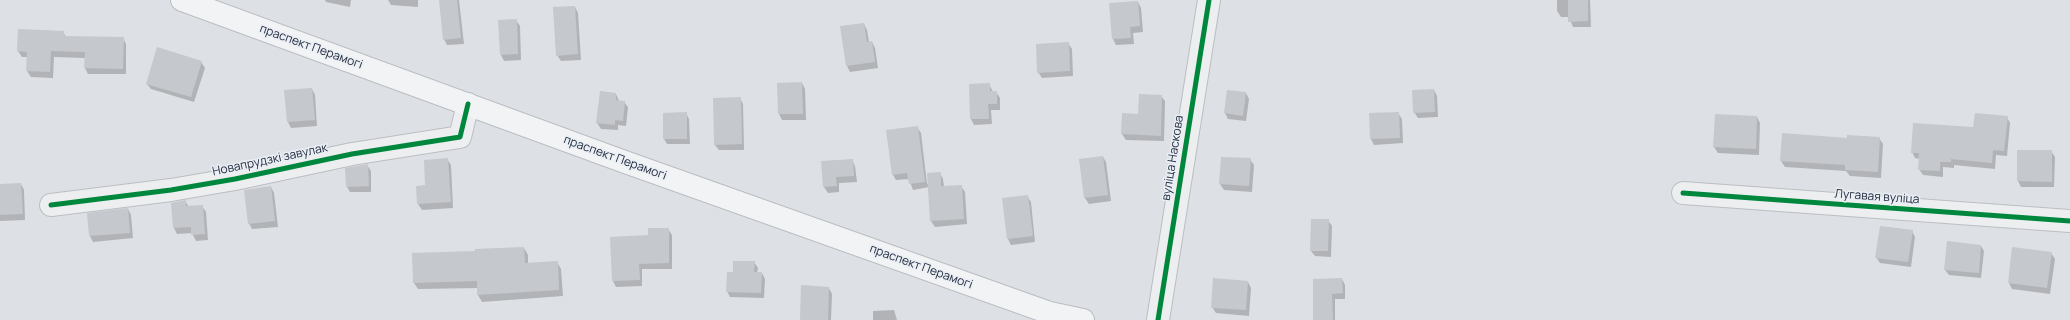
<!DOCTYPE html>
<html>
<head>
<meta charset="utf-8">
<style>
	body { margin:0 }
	canvas { display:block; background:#dde0e4 }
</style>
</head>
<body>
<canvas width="2070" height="320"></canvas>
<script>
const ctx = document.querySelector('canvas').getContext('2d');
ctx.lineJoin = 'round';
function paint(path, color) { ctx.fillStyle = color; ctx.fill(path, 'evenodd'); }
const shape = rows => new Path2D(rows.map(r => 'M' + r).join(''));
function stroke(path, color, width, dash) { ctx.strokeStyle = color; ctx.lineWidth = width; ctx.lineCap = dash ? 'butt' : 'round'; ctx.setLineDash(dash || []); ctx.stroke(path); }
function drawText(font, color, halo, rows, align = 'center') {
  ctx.font = font + ' Manrope,sans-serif'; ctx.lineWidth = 3; ctx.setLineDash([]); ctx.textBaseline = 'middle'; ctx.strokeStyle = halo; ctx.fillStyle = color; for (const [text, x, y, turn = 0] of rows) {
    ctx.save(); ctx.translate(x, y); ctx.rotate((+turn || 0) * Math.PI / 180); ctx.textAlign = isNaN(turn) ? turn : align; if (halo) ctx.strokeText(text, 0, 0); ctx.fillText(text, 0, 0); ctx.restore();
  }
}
const shadow = shape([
	[325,0,351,0,350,7,326,2],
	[388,0,418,0,418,7,391,5],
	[440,0,459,0,464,44,447,45,444,39],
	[1557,0,1590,0,1591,27,1573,27,1569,17,1561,17,1557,11],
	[1138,2,1141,8,1143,32,1133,33,1134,44,1116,45,1113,39,1110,4],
	[575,7,578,13,581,60,561,61,557,55],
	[516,20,520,26,521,60,504,61,501,55],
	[864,24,867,30,869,42,872,42,875,48,878,68,850,72,847,66],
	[19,30,63,32,66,37,123,38,126,44,126,74,88,74,85,68,85,58,54,57,53,78,31,77,27,71,28,57,22,57,18,51],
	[1068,43,1072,49,1073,76,1042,78,1038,72],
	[201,62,205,68,194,102,151,89,147,84],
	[802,83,805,89,806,120,782,120,779,114,778,84],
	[989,84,993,92,996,92,1000,98,1000,110,991,110,992,124,974,125,971,119],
	[312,89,315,95,317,126,291,128,288,122],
	[1434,90,1437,96,1438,117,1418,118,1414,112],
	[1246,93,1249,99,1246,121,1228,119,1225,113],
	[616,94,619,101,624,102,628,107,626,126,618,125,618,130,601,129,597,123],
	[1161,96,1165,101,1164,141,1126,140,1122,134,1123,114,1139,115],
	[740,98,743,104,744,150,719,150,715,145],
	[686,113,689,119,690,144,667,144,664,139],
	[1398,113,1402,119,1403,143,1374,145,1371,139],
	[1757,117,1760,123,1759,155,1718,153,1714,147],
	[2007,117,2010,123,2007,156,1996,155,1995,169,1954,165,1954,168,1943,167,1943,177,1923,175,1919,169,1920,159,1915,158,1912,152],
	[917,127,921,133,927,184,940,173,943,179,944,187,961,186,965,192,967,224,935,227,931,221,929,187,913,190,909,179,896,180,893,175],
	[1879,138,1883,144,1881,178,1850,176,1846,171,1785,167,1781,161,1848,139],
	[2018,151,2051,151,2055,157,2054,187,2021,187,2018,181],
	[1103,157,1106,162,1111,201,1089,204,1085,198],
	[447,159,451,165,453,208,422,210,418,204,417,187,426,186],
	[1250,159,1254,165,1252,192,1224,190,1220,184],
	[852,160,855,166,857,182,839,183,839,192,828,193,824,187,822,162],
	[367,165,371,171,371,192,350,192,347,187],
	[21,184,24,190,25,220,0,221,0,185],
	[271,187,274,193,278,227,252,229,249,223],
	[1027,196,1031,202,1035,242,1011,245,1008,239,1003,199],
	[185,201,189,207,202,206,206,212,208,240,196,241,192,233,177,234,174,228,172,203],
	[128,209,131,215,133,238,93,242,90,236],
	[1328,220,1332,226,1331,257,1315,256,1311,251],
	[668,229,672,235,672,269,642,269,642,286,616,287,613,281,611,238,649,236],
	[1912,231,1915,237,1911,267,1880,263,1876,257],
	[1981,246,1984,251,1981,278,1949,275,1945,270],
	[524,248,528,255,528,264,557,262,561,269,563,296,482,302,478,295,478,288,418,289,414,283,476,252],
	[2051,253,2055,259,2050,294,2012,289,2009,283],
	[754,262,758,268,757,273,762,273,765,279,764,298,730,297,727,291,734,273],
	[1342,279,1345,285,1345,299,1335,299,1335,320,1314,320],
	[1248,282,1251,288,1249,316,1216,313,1212,307],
	[829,288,832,294,831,320,801,320],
	[894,310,897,320,873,320,873,311]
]);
const building = shape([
	[439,0,457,0,461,38,443,40],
	[1568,0,1588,0,1588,21,1568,22],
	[1138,1,1140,26,1130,27,1131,38,1112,39,1109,3],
	[575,6,578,54,556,56,553,7],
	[517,19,518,54,500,55,498,20],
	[864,23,867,42,872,41,875,62,846,66,840,26],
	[18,29,64,31,64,36,124,37,123,69,84,68,85,52,51,51,50,72,26,71,27,52,17,51],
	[1069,42,1070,71,1037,73,1036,44],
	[157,47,202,61,191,97,146,84],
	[802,82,803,114,778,114,777,83],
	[990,83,990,91,997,91,997,104,988,104,989,119,970,119,969,84],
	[312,88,315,120,287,122,284,90],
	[1434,89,1435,112,1413,113,1412,90],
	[1227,90,1246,92,1243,116,1224,113],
	[600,91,616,93,616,100,625,101,623,121,615,120,615,125,596,123],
	[1139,94,1162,95,1161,136,1121,134,1122,113,1138,114],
	[741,97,742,144,714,145,713,98],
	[687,112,687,139,663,139,663,113],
	[1399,112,1400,138,1370,139,1369,113],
	[1975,113,2008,116,2004,151,1993,150,1992,163,1951,159,1951,162,1940,162,1940,171,1918,170,1919,153,1911,153,1913,123,1973,127],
	[1715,114,1757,116,1756,149,1713,147],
	[918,126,925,182,909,184,907,173,892,175,886,130],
	[1782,133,1847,138,1847,135,1880,137,1878,172,1845,170,1845,165,1780,161],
	[2017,150,2052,150,2052,182,2017,181],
	[1103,156,1108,195,1084,198,1079,159],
	[1221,157,1251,158,1249,186,1219,184],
	[448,158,451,202,417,204,416,186,425,185,424,160],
	[853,159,854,176,836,177,837,186,823,187,821,161],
	[368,164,369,186,346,187,345,168],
	[941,172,941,186,962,185,964,219,930,221,927,173],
	[21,183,23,214,0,215,0,184],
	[271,186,275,221,248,224,244,190],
	[1028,195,1033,236,1007,239,1002,198],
	[186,200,186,206,203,205,205,234,191,235,191,227,173,228,171,203],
	[128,208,130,233,89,236,87,213],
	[1311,219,1329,219,1328,251,1310,251],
	[1880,226,1913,230,1908,262,1875,258],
	[648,228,669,228,669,263,639,264,640,280,612,281,610,237,648,235],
	[1947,241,1981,245,1979,273,1944,270],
	[524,247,525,263,558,261,559,290,477,295,477,281,413,283,412,253,475,251,475,249],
	[2012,247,2052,252,2047,288,2008,283],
	[733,261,755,261,754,272,762,272,761,293,726,292,727,272,733,272],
	[1213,278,1248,281,1246,310,1211,308],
	[1342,278,1343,293,1332,294,1333,320,1313,320,1313,279],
	[801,285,829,287,828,320,800,320]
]);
const minor = shape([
	[1683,193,2070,221],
	[51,205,171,190,235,179,352,154,460,137,468,104],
	[1158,320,1209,0]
]);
const major = shape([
	[182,0,625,162,1050,313,1083,320]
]);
const cycleway = shape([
	[1683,193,2070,221],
	[51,205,171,190,235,179,352,154,460,137,468,104],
	[1158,320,1209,0]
]);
const streetNames = [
	["праспект Перамогі",311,47,20],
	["праспект Перамогі",615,158,20],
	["вуліца Наскова",1173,158,-81],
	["Новапрудзкі завулак",270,160,-12],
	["Лугавая вуліца",1877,197,4],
	["праспект Перамогі",921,267,20]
];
paint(shadow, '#0003');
paint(building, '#c5c8cc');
stroke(minor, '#bbbec2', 24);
stroke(major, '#babdc2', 24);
stroke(minor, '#edeef0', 22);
stroke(major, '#f2f3f4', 22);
stroke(cycleway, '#00873e', 5);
drawText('12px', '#232d3e', '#eaeef5', streetNames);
</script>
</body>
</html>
